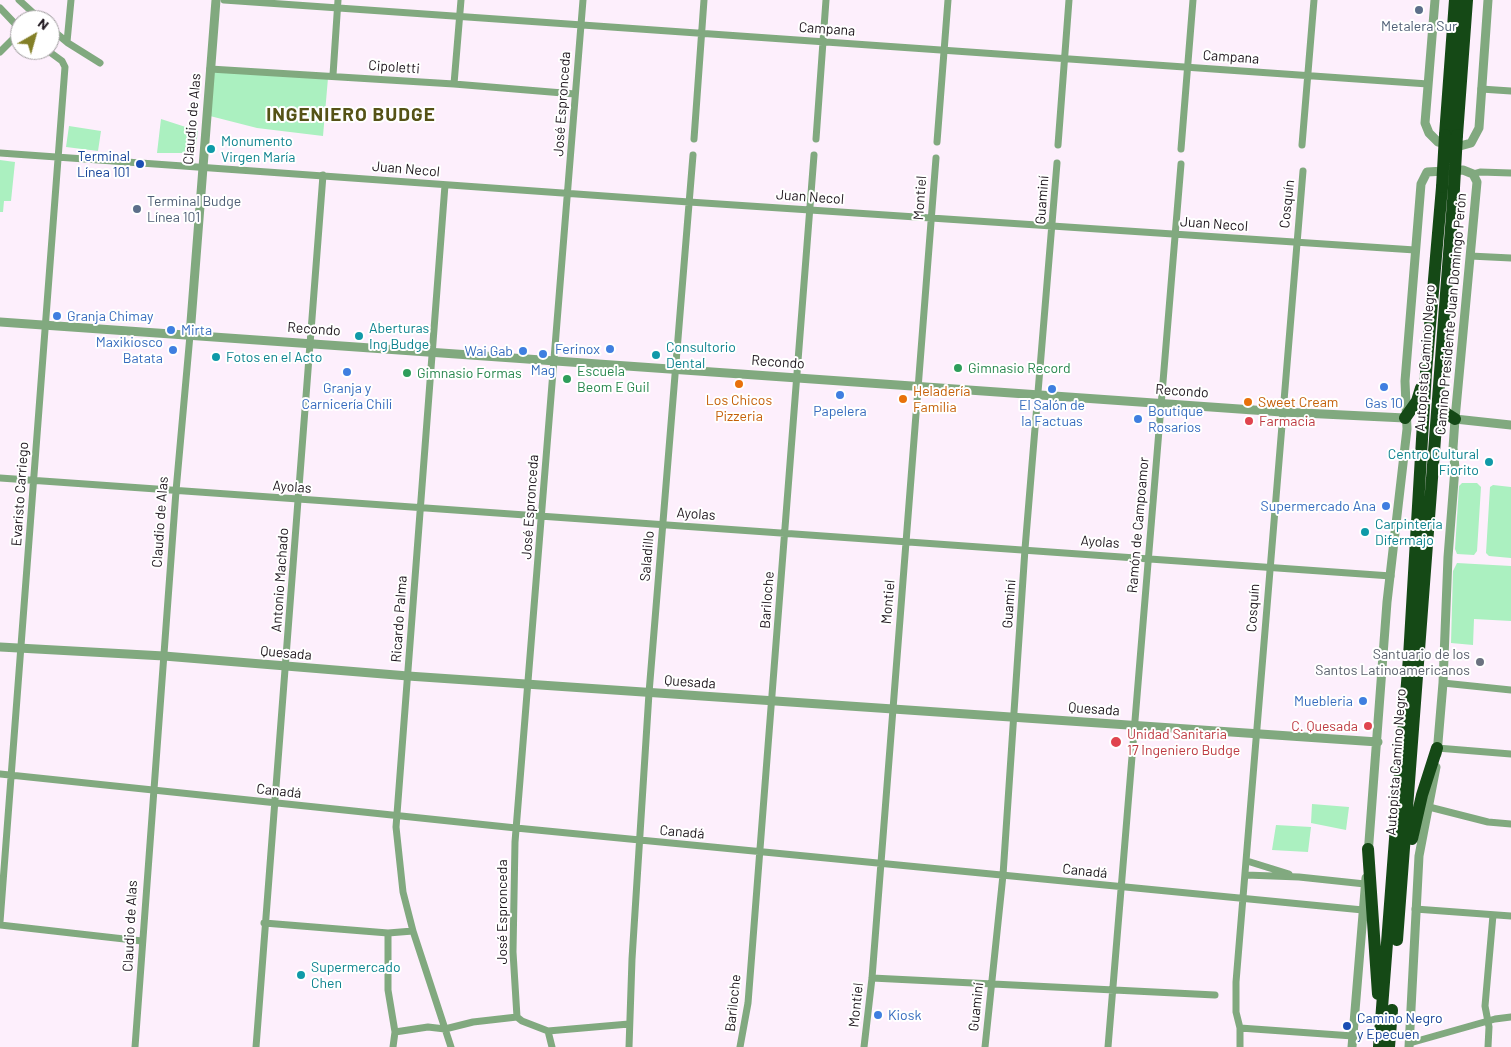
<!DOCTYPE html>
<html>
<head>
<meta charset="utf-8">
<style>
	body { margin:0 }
	#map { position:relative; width:1511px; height:1047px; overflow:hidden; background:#fdeffc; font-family:Barlow,sans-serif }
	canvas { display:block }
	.north { position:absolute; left:10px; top:10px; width:50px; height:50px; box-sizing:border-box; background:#fff; border:1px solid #a5a1a4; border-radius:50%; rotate:38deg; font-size:14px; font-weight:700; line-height:20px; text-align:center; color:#1d151c }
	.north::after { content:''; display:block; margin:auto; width:18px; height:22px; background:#837f27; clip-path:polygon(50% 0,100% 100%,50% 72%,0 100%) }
</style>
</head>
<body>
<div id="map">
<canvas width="1511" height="1047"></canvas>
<div class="north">N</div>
</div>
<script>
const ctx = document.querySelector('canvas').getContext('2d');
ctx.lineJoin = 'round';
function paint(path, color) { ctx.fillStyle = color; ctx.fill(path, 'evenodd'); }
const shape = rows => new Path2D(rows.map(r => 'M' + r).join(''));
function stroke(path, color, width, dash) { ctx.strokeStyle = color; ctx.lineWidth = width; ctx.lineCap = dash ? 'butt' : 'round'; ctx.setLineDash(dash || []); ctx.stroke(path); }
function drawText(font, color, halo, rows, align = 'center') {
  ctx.font = font + ' Barlow,sans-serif'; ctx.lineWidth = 4; ctx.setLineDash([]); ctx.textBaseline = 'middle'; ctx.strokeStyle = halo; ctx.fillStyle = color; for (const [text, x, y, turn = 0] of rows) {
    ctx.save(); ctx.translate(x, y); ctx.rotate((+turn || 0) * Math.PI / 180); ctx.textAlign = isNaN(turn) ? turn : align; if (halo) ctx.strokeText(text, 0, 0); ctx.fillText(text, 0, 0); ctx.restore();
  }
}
const green = shape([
	[213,72,328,78,323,136,257,128,210,116],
	[161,119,198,131,195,153,157,153],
	[69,126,101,131,98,151,66,147],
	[0,160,15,162,11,201,4,201,3,212,0,212],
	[1462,483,1477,483,1481,487,1477,551,1474,555,1457,554,1455,549,1459,486],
	[1493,485,1511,487,1511,558,1489,556,1486,553,1490,487],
	[1457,563,1511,566,1511,621,1474,619,1473,645,1451,643,1453,571],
	[1312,804,1349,807,1346,830,1311,823],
	[1276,825,1311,827,1308,852,1272,850]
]);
const minor = shape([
	[19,0,41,20],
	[224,0,1428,84],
	[0,8,20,29],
	[50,28,68,43,100,63],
	[67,42,71,0],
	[0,52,20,32],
	[210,69,454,84,575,94],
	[333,75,338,0],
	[454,84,461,0],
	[1481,89,1511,91],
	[694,139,704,0],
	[816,139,826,0],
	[937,142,948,0],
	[1058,145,1069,0],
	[1302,145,1314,0],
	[1181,149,1193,0],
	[0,153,689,202,1415,250],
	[1473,174,1480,172,1511,173],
	[445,185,396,827,403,892,413,931,451,1047],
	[1470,256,1511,258],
	[0,478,1391,576],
	[1443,683,1511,690],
	[1437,748,1511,754],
	[0,774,516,828,1363,910],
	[1429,807,1488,822,1511,824],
	[1247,861,1289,874],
	[1246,875,1299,877,1365,884],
	[1415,909,1511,916],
	[0,922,65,67,62,61,47,50],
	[264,923,388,933,413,931],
	[0,925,142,941],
	[388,933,388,990,395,1032,393,1047],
	[872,978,1215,995],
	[517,1017,513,952,515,842,583,0],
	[1240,1028,1353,1036],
	[548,1031,552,1047],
	[395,1032,428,1027,445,1029,473,1022,517,1017,522,1021,548,1031,629,1024],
	[1410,1043,1495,1019,1511,1017],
	[135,1047,176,491,190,335],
	[256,1047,323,175],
	[629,1047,632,959,649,693,693,155],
	[740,1047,748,1003,814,155],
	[864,1047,872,978,936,158],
	[985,1047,1003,875,1025,549,1057,163],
	[1108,1047,1181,164],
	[1240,1047,1240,1028,1236,1012,1236,982,1303,171],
	[1488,1047,1489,1027,1485,1006,1493,915]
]);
const tertiary = shape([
	[1435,0,1425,123,1429,133,1438,142,1460,146,1471,143,1479,128,1488,0],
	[0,322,1282,412,1405,418],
	[190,335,216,0],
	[1455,419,1511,425],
	[0,647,164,656,408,676,1378,742],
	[1368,855,1387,602,1407,429,1405,381,1421,184,1427,172,1463,170,1473,174,1477,182,1455,419,1453,448,1455,468,1448,557,1443,683,1437,754],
	[1352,1047,1366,878],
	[1409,1047,1419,856,1436,767]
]);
const motorway = shape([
	[1445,135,1455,0],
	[1457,135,1467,0],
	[1441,395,1444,412,1455,419],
	[1405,418,1417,401,1421,388],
	[1412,839,1422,795,1437,748],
	[1368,849,1378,994],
	[1397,940,1454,188],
	[1379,1047,1409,657,1426,372,1442,187],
	[1389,1047,1392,1010]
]);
const motorwayBridge = shape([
	[1442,187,1445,135],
	[1454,188,1457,135]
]);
const markers = [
	[1419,10,5,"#5c6f8a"],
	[211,149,5,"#0f9aa8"],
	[140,164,5,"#1a4fb4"],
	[137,209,5,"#5c6f8a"],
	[57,316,5,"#3f7fe0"],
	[171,330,5,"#3f7fe0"],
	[359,336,5,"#0f9aa8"],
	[610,349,5,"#3f7fe0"],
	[173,350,5,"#3f7fe0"],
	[523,351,5,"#3f7fe0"],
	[543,354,5,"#3f7fe0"],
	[656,355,5,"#0f9aa8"],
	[216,357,5,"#0f9aa8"],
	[958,368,5,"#2e9e5b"],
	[347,372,5,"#3f7fe0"],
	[407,373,5,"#2e9e5b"],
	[567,379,5,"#2e9e5b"],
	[739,384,5,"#e8710a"],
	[1384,387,5,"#3f7fe0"],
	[1052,389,5,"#3f7fe0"],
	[840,395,5,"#3f7fe0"],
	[903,399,5,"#e8710a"],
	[1248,402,5,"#e8710a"],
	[1138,419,5,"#3f7fe0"],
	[1249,421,5,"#e0444e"],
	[1489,462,5,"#0f9aa8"],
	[1386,506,5,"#3f7fe0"],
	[1365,532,5,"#0f9aa8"],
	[1480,662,5,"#6b7280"],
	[1363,701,5,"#3f7fe0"],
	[1368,726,5,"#e0444e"],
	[1116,742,6,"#e0444e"],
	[301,975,5,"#0f9aa8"],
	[878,1015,5,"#3f7fe0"],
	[1347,1026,5,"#1a4fb4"]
];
const serviceNames = [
	["Metalera Sur",1419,26],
	["Terminal Budge",147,201,"left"],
	["Línea 101",147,217,"left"]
];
const streetNames = [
	["Campana",827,29,4],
	["Campana",1231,57,4],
	["Cipoletti",394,67,4],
	["José Espronceda",562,104,-86],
	["Claudio de Alas",192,119,-85],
	["Juan Necol",406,169,5],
	["Juan Necol",810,197,4],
	["Montiel",920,198,-86],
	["Guaminí",1042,200,-86],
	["Cosquín",1287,204,-84],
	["Juan Necol",1214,224,4],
	["Camino Presidente Juan Domingo Perón",1451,314,-85],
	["Recondo",314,329,4],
	["Autopista Camino Negro",1425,358,-86],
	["Recondo",778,362,4],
	["Recondo",1182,391,4],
	["Ayolas",292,487,4],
	["Evaristo Carriego",20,494,-86],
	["José Espronceda",530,507,-86],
	["Ayolas",696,514,4],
	["Claudio de Alas",160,522,-86],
	["Ramón de Campoamor",1138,525,-85],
	["Ayolas",1100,542,4],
	["Saladillo",647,556,-85],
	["Antonio Machado",280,580,-86],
	["Bariloche",767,600,-86],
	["Montiel",888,602,-85],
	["Guaminí",1009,604,-86],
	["Cosquín",1253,608,-86],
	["Ricardo Palma",399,619,-86],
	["Quesada",286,653,5],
	["Quesada",690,682,4],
	["Quesada",1094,709,4],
	["Autopista Camino Negro",1396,762,-86],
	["Canadá",279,791,6],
	["Canadá",682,832,5],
	["Canadá",1085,871,6],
	["José Espronceda",502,912,-90],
	["Claudio de Alas",130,926,-87],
	["Bariloche",733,1003,-84],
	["Montiel",856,1005,-84],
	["Guaminí",976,1007,-84]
];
const cultureNames = [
	["Monumento",221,141],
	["Virgen María",221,157],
	["Aberturas",369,328],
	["Ing Budge",369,344],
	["Consultorio",666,347],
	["Dental",666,363],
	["Fotos en el Acto",226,357],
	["Centro Cultural",1479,454,"right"],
	["Fiorito",1479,470,"right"],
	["Carpinteria",1375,524],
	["Difermajo",1375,540],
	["Supermercado",311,967],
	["Chen",311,983]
];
const transitNames = [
	["Terminal",130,156],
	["Línea 101",130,172],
	["Camino Negro",1357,1018,"left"],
	["y Epecuen",1357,1034,"left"]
];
const shopNames = [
	["Granja Chimay",67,316,"left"],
	["Mirta",181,330,"left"],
	["Maxikiosco",163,342],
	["Batata",163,358],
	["Ferinox",600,349],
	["Wai Gab",513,351],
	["Mag",543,370,"center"],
	["Granja y",347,388,"center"],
	["Carnicería Chili",347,404,"center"],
	["Gas 10",1384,403,"center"],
	["El Salón de",1052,405,"center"],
	["la Factuas",1052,421,"center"],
	["Papelera",840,411,"center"],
	["Boutique",1148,411,"left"],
	["Rosarios",1148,427,"left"],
	["Supermercado Ana",1376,506],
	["Muebleria",1353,701],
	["Kiosk",888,1015,"left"]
];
const leisureNames = [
	["Gimnasio Record",968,368],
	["Escuela",577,371],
	["Beom E Guil",577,387],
	["Gimnasio Formas",417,373]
];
const foodNames = [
	["Heladería",913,391],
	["Familia",913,407],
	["Los Chicos",739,400,"center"],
	["Pizzeria",739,416,"center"],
	["Sweet Cream",1258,402]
];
const healthNames = [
	["Farmacia",1259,421],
	["C. Quesada",1358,726,"right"],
	["Unidad Sanitaria",1127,734],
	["17 Ingeniero Budge",1127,750]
];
const worshipNames = [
	["Santuario de los",1470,654],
	["Santos Latinoamericanos",1470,670]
];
const districtNames = [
	["INGENIERO BUDGE",351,115]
];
paint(green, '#abf0c0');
stroke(minor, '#81a97f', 7);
stroke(tertiary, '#81a97f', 9);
stroke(motorway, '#154916', 12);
stroke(motorwayBridge, '#154916', 12);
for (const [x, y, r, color] of markers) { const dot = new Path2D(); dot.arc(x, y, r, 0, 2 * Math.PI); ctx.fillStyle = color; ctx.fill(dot); stroke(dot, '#fff', 2); }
drawText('14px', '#4e5e75', '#fff', serviceNames);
drawText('14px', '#1d151c', '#fff', streetNames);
drawText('14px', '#0d838f', '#fff', cultureNames, 'left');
drawText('14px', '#164399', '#fff', transitNames, 'right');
drawText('14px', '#366cbe', '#fff', shopNames, 'right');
drawText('14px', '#27864d', '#fff', leisureNames, 'left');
drawText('14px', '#c56008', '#fff', foodNames, 'left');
drawText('14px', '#be3a42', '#fff', healthNames, 'left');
drawText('14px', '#5b616d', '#fff', worshipNames, 'right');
ctx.letterSpacing = '1px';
drawText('bold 19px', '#555216', '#fff', districtNames);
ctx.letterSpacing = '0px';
</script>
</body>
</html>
